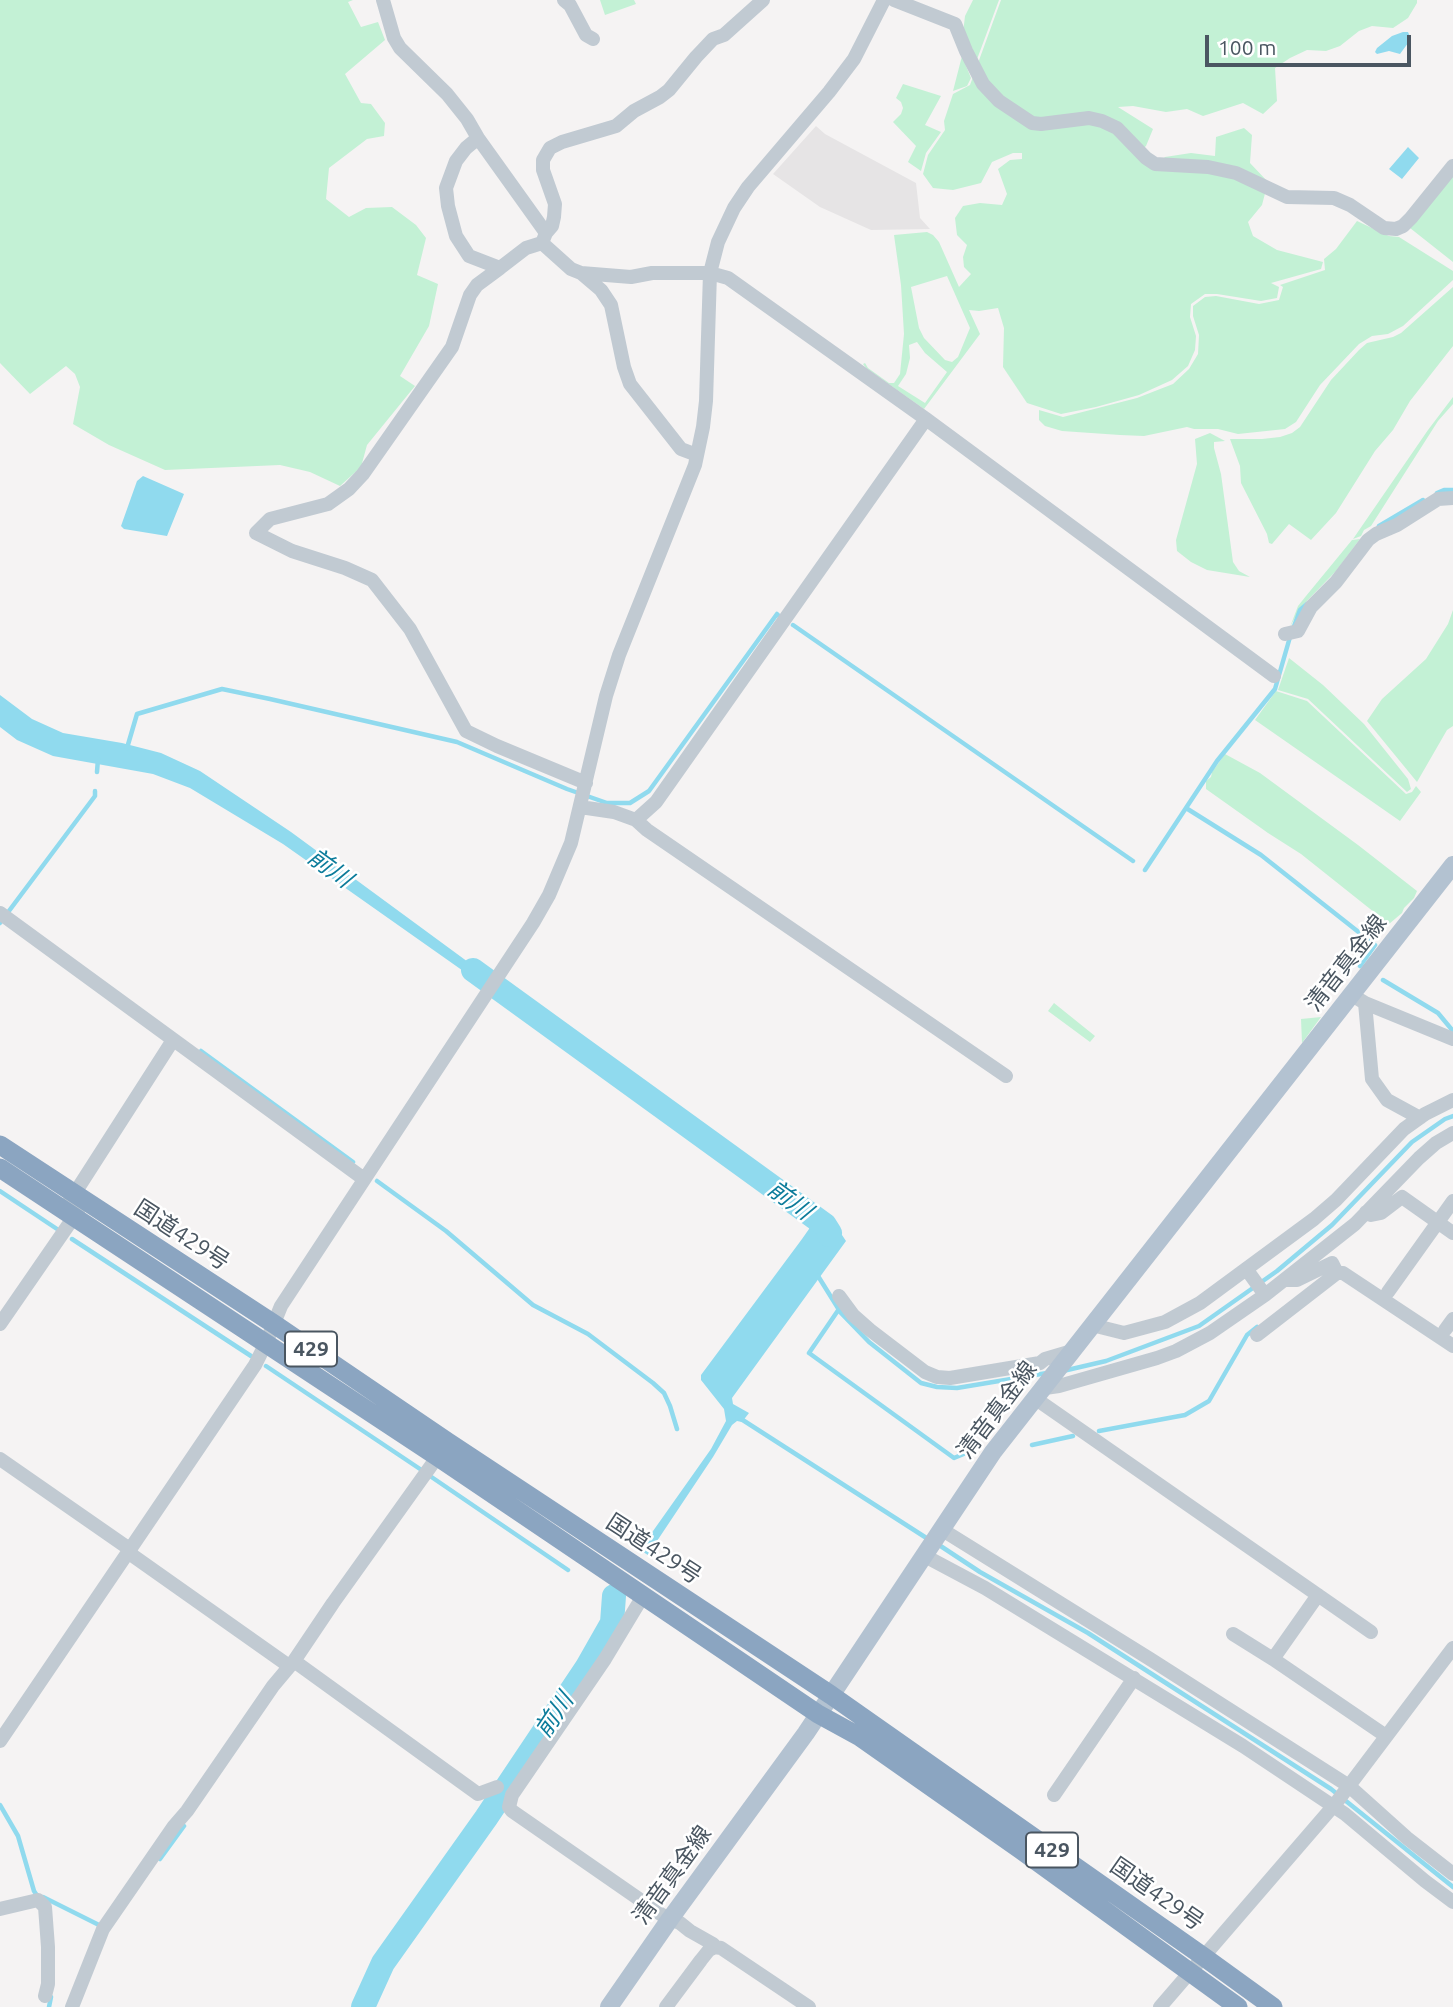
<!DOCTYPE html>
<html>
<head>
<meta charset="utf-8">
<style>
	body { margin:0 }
	#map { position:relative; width:1453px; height:2007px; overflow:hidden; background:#f5f3f3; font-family:Ubuntu,sans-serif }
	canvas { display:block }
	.scale { position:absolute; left:1205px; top:35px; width:206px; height:32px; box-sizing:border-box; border:4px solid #4a5661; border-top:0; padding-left:9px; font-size:21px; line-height:24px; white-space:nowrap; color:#4a5661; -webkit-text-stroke:5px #fff; paint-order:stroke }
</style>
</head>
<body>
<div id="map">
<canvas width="1453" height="2007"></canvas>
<div class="scale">100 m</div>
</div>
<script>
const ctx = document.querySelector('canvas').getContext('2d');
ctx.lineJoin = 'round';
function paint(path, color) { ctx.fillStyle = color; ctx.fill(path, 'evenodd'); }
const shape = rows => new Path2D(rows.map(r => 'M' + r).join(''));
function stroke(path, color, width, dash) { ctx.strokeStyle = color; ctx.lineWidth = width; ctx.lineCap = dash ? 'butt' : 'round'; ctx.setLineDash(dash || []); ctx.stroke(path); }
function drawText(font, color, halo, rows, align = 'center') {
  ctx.font = font + ' Ubuntu,"Noto Sans JP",sans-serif'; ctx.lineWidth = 5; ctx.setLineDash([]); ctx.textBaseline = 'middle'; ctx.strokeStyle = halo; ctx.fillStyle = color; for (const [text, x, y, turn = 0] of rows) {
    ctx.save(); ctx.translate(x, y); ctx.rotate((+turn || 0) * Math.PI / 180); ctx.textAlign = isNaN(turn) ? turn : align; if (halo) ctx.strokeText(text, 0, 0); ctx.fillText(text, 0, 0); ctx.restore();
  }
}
const education = shape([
	[816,126,825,134,916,183,920,218,930,229,871,230,820,207,773,174]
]);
const green = shape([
	[0,0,353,0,348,2,361,27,378,22,385,40,345,74,361,103,371,104,385,123,384,136,367,139,329,168,326,199,349,217,366,208,392,207,416,225,426,238,417,275,438,284,429,326,400,376,415,386,367,445,361,467,340,486,310,472,280,465,165,470,109,445,73,424,80,387,75,374,66,366,30,394,0,363],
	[600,0,634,0,636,4,605,15],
	[973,0,999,0,976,62,963,33,965,16],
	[1001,0,1417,0,1417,3,1408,18,1393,28,1372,26,1359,31,1340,46,1326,51,1307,50,1290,58,1275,68,1277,101,1263,114,1243,103,1203,116,1187,109,1166,112,1133,106,1118,107,1153,129,1146,146,1135,155,1153,169,1165,157,1191,153,1215,156,1216,137,1244,128,1252,135,1250,163,1268,182,1262,205,1248,222,1253,236,1277,250,1323,262,1321,269,1271,283,1279,287,1277,298,1261,301,1217,294,1205,294,1191,304,1190,317,1196,336,1195,350,1188,366,1172,380,1139,395,1096,407,1061,414,1027,403,1003,367,1004,328,998,308,979,311,969,310,980,334,924,409,866,368,863,364,865,363,868,368,889,383,894,383,900,374,904,334,901,285,894,235,927,232,933,235,939,242,959,287,971,274,964,267,963,257,967,245,957,235,955,218,963,206,980,203,1002,205,1007,194,998,169,1010,160,1022,159,1022,153,1013,153,992,162,981,183,953,190,933,188,923,174,928,155,945,130,944,121,953,94,970,85],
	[947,276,970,328,958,357,952,362,945,360,924,338,919,328,911,287],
	[917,342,925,353,947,372,925,403,898,386,906,374,910,358,909,345],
	[962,56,971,78,967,86,953,91],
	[903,84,941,96,925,125,941,132,926,153,921,171,908,162,916,146,893,122,901,114,903,108,901,102,896,98],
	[1453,170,1453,262,1410,228],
	[1357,221,1389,236,1399,237,1453,271,1453,280,1403,326,1388,334,1372,336,1359,344,1320,385,1296,422,1285,429,1238,434,1218,429,1194,429,1187,427,1144,436,1120,435,1062,431,1045,426,1039,420,1039,410,1063,417,1137,398,1173,384,1189,369,1198,354,1199,335,1193,316,1193,306,1205,297,1216,296,1259,304,1279,300,1283,287,1280,285,1325,270,1324,259,1336,249],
	[1453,287,1453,346,1410,401,1393,430,1375,451,1336,513,1311,540,1289,524,1272,544,1269,543,1267,534,1241,483,1240,466,1230,439,1262,439,1280,437,1292,433,1300,427,1331,380,1359,350,1367,343,1393,337,1401,333],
	[1453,397,1453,404,1438,421,1371,526,1364,530,1361,536,1353,539,1428,430],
	[1210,433,1225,441,1214,442,1214,448,1221,474,1233,562,1239,571,1250,577,1207,570,1191,562,1177,551,1176,540,1197,464,1195,439],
	[1360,539,1336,571,1300,608,1290,627,1298,606,1306,596,1352,540],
	[1453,610,1453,726,1447,730,1417,782,1367,721,1382,699,1426,659,1448,624],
	[1289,658,1323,685,1364,724,1408,779,1411,789,1407,792,1308,699,1278,690],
	[1276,691,1307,701,1406,794,1412,792,1416,786,1421,792,1400,821,1255,720],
	[1225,754,1260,773,1358,845,1417,891,1414,898,1404,908,1402,913,1389,924,1301,854,1268,833,1206,789,1206,781,1211,777,1212,772],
	[1054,1003,1095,1036,1090,1042,1048,1011],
	[1321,1017,1302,1043,1301,1019]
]);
const water = shape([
	[1403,32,1408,32,1411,39,1400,54,1389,51,1377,54,1375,52,1377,48,1392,36],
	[1408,147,1419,158,1402,179,1389,169],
	[143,476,184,494,167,536,124,529,121,526,137,481],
	[0,695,32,719,63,733,122,743,161,753,200,771,291,832,498,984,493,992,283,844,190,788,153,774,53,756,17,740,0,727],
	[811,1210,838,1229,846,1241,732,1398,733,1404,749,1413,742,1422,737,1421,732,1425,713,1457,649,1553,612,1628,607,1625,603,1595,641,1548,711,1449,726,1421,724,1409,701,1380,701,1375,802,1239,809,1229,810,1223,807,1217]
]);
const pier = shape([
	[637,1548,651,1557,627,1605,603,1589]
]);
const stream = shape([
	[1437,493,1444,490,1453,490],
	[1379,526,1423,500],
	[793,625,1133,861],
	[1293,629,1300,610,1307,604],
	[127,748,137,714,222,689,270,699,457,742,567,789,607,803,630,803,649,791,777,614,779,616],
	[97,772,98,759],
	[1186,808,1261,855,1375,945,1360,966],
	[1145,870,1217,761,1275,689,1290,637],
	[0,923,95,796,95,791],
	[1383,980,1438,1013,1453,1031],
	[201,1051,353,1162],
	[377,1181,446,1231,533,1305,588,1334,653,1383,664,1393,670,1406,677,1429],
	[0,1191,57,1229],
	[72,1239,251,1356],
	[818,1276,841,1313,869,1342,921,1383,937,1387,957,1388,1047,1373],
	[839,1309,809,1353,954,1458,966,1453],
	[266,1366,420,1469],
	[1063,1371,1106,1361,1199,1326,1277,1271,1332,1225,1412,1142,1445,1119,1453,1116],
	[738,1417,928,1539],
	[1099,1431,1185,1415,1209,1401,1247,1335,1257,1327],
	[1032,1445,1073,1436],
	[430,1476,568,1570],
	[936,1543,980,1572,1088,1633,1331,1789,1453,1887],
	[0,1805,18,1836,34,1891,38,1897],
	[160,1859,184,1826],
	[43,1897,101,1926],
	[49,2007,51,1997]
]);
const river = shape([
	[473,970,825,1225,830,1233,829,1235],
	[363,2007,383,1963,486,1818,587,1667,612,1623,614,1596]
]);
const minor = shape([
	[383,0,394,38,400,48,447,94,467,119,478,138,546,233],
	[564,0,570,5,586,35,593,39],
	[763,0,724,35,713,39,696,57,669,90,660,97,634,111,616,126,562,142,550,148,543,160,543,170,555,204,554,217,552,226,546,233,542,243,571,269,581,273,631,277,652,273,710,273,728,278,926,419,1274,676],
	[894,0,955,24,966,51,983,84,999,101,1032,123,1041,124,1089,118,1102,121,1117,128,1146,158,1155,164,1208,167,1236,173,1287,197,1334,198,1350,205,1384,228,1396,229,1403,226,1411,218,1453,166],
	[478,138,466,148,456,161,446,188,448,206,456,236,469,256,500,268,477,285,470,295,452,347,363,474,349,489,328,504,270,519,256,533,292,551,345,568,372,580,410,629,466,731,497,746,586,783],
	[500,268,526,248,542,243],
	[581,273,601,290,611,305,624,367,630,384,681,449,697,455],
	[1285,634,1298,631,1311,607,1336,582,1368,540,1376,534,1397,525,1438,499,1453,498],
	[580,807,614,812,636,820,647,830,1006,1076],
	[636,820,656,802,926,419],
	[0,913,364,1179],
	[1352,995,1365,1003,1372,1079,1387,1100,1420,1118],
	[1365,1003,1453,1039],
	[64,1210,173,1040],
	[1366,1212,1371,1215,1381,1213,1402,1197,1453,1233],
	[1247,1270,1265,1295],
	[1288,1280,1297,1280,1332,1263,1337,1273,1343,1273,1453,1346],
	[1388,1292,1453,1201],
	[839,1296,853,1315,870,1330,925,1372,937,1377,950,1378,1040,1363,1045,1359,1072,1351],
	[0,1324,78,1211],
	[1092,1325,1124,1333,1165,1322,1200,1303,1314,1219,1336,1200,1404,1129,1425,1114,1453,1100],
	[1445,1330,1453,1319],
	[1257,1335,1337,1273],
	[1045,1388,1059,1386,1157,1358,1176,1351,1210,1333,1265,1295,1355,1224,1419,1158,1436,1143,1453,1133],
	[1036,1399,1371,1632],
	[0,1459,131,1550],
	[941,1529,1150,1659,1349,1786,1407,1838,1453,1874],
	[129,1553,289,1666],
	[923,1555,985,1588,1243,1746,1345,1814,1425,1881,1453,1902],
	[1318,1595,1273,1659,1386,1736],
	[643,1596,605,1659,512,1795,509,1807,512,1811,662,1915,680,1923,690,1931,713,1944,715,1947,721,1948,809,2007],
	[1233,1634,1273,1659],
	[294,1661,478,1794,497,1787],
	[0,1741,255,1365,266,1343,281,1306,533,923,549,895,571,843,606,696,619,655,695,465,703,427,706,401,710,273,718,242,734,208,748,187,829,92,854,59,884,0],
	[1054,1795,1134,1678],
	[0,1909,38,1900,45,1907,48,1947,48,1984,45,1996],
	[72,2007,103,1929,174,1826,187,1811,273,1686,294,1661,333,1603,443,1449],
	[666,2007,701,1960,709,1950,715,1947],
	[1160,2007,1336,1803,1453,1648]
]);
const major = shape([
	[609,2007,670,1919,806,1733,993,1452,1453,865]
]);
const highway = shape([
	[0,1145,274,1324,448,1442,831,1695,1204,1957,1273,2007],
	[0,1168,438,1457,818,1714,860,1737,1021,1850,1238,2007]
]);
const shields = [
	[311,1349,52],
	[1052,1850,52]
];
const shieldNames = [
	["429",311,1349],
	["429",1052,1850]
];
const streetNames = [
	["清音真金線",1346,963,-52],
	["国道429号",182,1235,33],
	["清音真金線",997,1410,-53],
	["国道429号",654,1549,33],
	["清音真金線",672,1875,-54],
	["国道429号",1157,1894,35]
];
const waterNames = [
	["前川",330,868,36],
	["前川",790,1200,36],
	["前川",554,1715,-56]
];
paint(education, '#e6e4e5');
paint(green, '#c3f1d5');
paint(water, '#90daee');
paint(pier, '#f5f3f3');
stroke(stream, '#90daee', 4.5);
stroke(river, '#90daee', 24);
stroke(minor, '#c1cad2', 14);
stroke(major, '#b3c2d1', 18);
stroke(highway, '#8ba5c1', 19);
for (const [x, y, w] of shields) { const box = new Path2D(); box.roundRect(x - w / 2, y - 17.5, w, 35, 5); ctx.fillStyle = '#fff'; ctx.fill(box); stroke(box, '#4a5661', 2); }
drawText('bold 21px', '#4a5661', null, shieldNames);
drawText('23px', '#4a5661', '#fff', streetNames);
drawText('italic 24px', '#0c7c9b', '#fff', waterNames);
</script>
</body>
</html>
